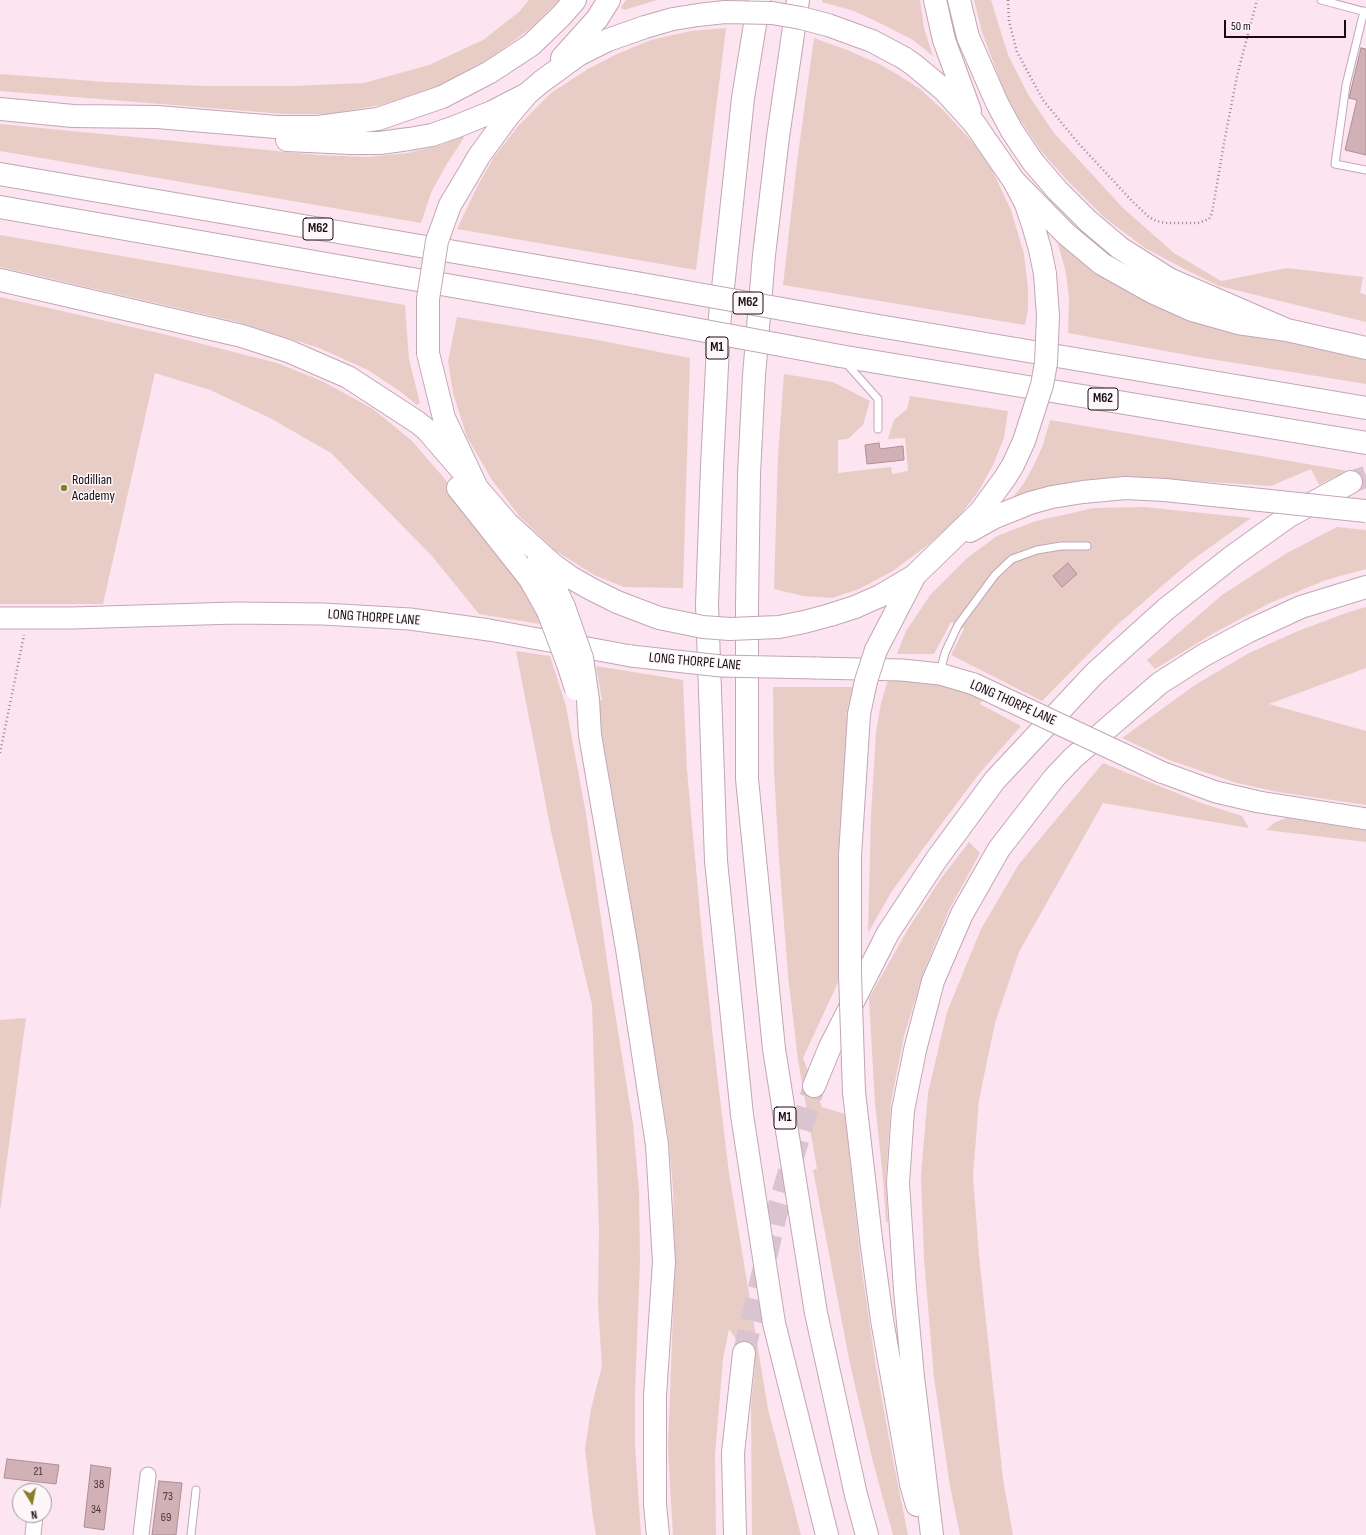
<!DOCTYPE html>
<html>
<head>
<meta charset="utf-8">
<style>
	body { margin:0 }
	#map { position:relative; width:1366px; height:1535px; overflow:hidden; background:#fce4f1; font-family:"Sofia Sans Condensed",sans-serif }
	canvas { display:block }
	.north { position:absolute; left:12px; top:1483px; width:40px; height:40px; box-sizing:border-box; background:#fdf7fa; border:1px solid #a1999d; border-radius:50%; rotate:170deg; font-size:11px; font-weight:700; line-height:16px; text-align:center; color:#160c12 }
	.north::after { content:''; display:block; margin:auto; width:14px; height:18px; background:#857f27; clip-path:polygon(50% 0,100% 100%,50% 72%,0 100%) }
	.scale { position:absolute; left:1224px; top:20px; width:122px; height:18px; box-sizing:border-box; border:2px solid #160c12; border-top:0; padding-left:5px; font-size:12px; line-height:14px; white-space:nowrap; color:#160c12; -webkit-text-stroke:3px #fdf7fa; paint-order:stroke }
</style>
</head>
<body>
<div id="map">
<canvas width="1366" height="1535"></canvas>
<div class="north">N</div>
<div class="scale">50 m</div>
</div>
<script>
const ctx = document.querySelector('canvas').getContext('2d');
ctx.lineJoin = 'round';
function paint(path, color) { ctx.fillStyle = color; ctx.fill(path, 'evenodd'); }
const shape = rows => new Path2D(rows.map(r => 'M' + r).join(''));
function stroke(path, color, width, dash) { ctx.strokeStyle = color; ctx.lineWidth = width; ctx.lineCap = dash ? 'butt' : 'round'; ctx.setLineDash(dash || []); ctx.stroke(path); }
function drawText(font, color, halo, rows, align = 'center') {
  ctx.font = font + ' "Sofia Sans Condensed",sans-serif'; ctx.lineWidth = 3; ctx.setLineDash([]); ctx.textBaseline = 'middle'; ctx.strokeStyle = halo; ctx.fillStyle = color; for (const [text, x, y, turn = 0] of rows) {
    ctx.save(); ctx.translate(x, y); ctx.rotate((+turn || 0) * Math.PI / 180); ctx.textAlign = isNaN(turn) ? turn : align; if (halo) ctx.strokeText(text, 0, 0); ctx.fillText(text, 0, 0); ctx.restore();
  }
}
const green = shape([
	[529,0,559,0,531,28,493,56,439,86,381,105,328,114,284,114,0,91,0,74,106,82,207,86,294,86,364,83,429,65,483,40,519,12],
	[626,0,657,0,624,10,621,7],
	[822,0,920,0,924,28,933,56,913,40,884,25,854,11,822,2],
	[974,0,991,0,1008,55,1029,96,1054,133,1123,208,1174,253,1221,281,1287,268,1363,277,1360,293,1366,295,1366,322,1219,286,1188,271,1145,248,1105,218,1066,179,1041,151,1020,120,1004,91,982,32],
	[726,28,696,270,457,229,477,187,494,157,519,125,551,93,588,69,617,54,651,40,691,31],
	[814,38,847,50,877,63,900,76,920,89,945,112,974,144,993,172,1011,210,1024,254,1028,289,1028,309,1025,325,783,285,797,162],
	[0,124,318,155,368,157,408,153,440,145,465,136,445,167,431,193,421,223,0,151],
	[0,235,405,305,409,359,420,403,417,405,401,392,368,370,319,348,238,322,0,267],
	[1056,236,1242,332,1366,360,1366,384,1198,357,1068,333,1069,298,1066,273],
	[0,297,163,334,277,363,322,381,373,409,412,441,444,478,524,584,534,607,540,624,479,614,431,555,331,453,270,418,210,390,155,373,103,604,0,604],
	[457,317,592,339,690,358,683,588,624,587,594,575,556,551,520,517,492,480,467,437,453,393,448,361],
	[784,374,833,382,870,401,863,425,848,439,838,440,838,473,891,467,892,474,908,471,905,438,888,439,894,420,907,409,910,396,1008,411,1004,438,993,465,978,492,957,519,929,544,893,571,859,589,832,598,803,596,774,589,778,455],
	[1050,420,1366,474,1366,486,1336,476,1319,485,1311,469,1271,486,1167,479,1103,478,1050,488,1012,499,1024,483,1034,465,1043,445],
	[1144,507,1251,518,1191,561,1117,625,1042,701,951,655,964,629,951,622,934,654,897,654,906,631,931,594,967,558,997,536,1036,521,1094,508],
	[1337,527,1366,530,1366,569,1326,580,1270,603,1214,633,1155,669,1147,660,1222,595,1287,553],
	[1366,607,1366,668,1269,704,1366,731,1366,805,1278,792,1237,783,1169,760,1122,738,1195,685,1249,653,1298,631,1349,612],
	[516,651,550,656,566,706,586,814,611,988,633,1124,639,1190,640,1261,635,1393,635,1446,641,1535,596,1535,593,1518,585,1449,591,1409,602,1366,598,1305,599,1231,592,1005,552,836],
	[596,666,683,680,687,770,702,934,714,1048,729,1173,768,1409,801,1535,752,1535,751,1404,755,1366,729,1329,723,1359,715,1455,716,1535,673,1535,668,1448,675,1261,673,1189,669,1142,643,982,627,877,596,701,602,700],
	[888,680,936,683,963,690,983,699,980,704,1021,726,978,775,931,838,892,891,868,933,871,815,876,732,881,703],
	[773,687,853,687,846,715,851,716,839,870,839,980,803,1058,822,1107,845,1114,861,1264,875,1361,893,1460,908,1535,893,1535,873,1462,850,1364,813,1170,817,1169,798,1060,788,975,779,859,774,771],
	[1103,763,1201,803,1242,816,1249,828,1103,803,1019,952,995,1023,979,1100,973,1176,979,1256,1003,1479,1013,1535,960,1535,950,1486,934,1378,924,1259,921,1175,928,1093,947,1012,981,929,1019,864],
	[1287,818,1366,830,1366,842,1266,830,1275,822],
	[969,842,980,853,949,910,924,971,904,1036,891,1102,886,1179,888,1222,886,1222,883,1179,875,1103,869,998,908,929,942,877],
	[26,1018,0,1211,0,1020]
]);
const building = shape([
	[1361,48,1366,49,1366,155,1345,150,1357,100,1349,98,1361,48],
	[879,443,880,449,903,446,904,460,867,464,865,445,879,443],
	[1068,563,1077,574,1062,587,1053,576,1068,563],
	[7,1459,59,1465,56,1484,4,1478,7,1459],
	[91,1465,111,1468,104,1530,84,1527,91,1465],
	[159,1481,182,1483,176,1535,152,1535,159,1481]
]);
const motorwayTunnel = shape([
	[1351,482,1366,477],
	[744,1353,775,1219,814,1086]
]);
const path = shape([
	[1008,0,1009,21,1017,52,1043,100,1079,144,1133,202,1149,217,1156,221,1166,223,1198,223,1209,219,1212,213,1224,143,1237,76,1257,0],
	[0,753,24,635]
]);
const service = shape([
	[1321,0,1366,12],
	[1364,11,1346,85,1335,164,1366,170],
	[846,363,878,399,878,429],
	[940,672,945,653,958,625,995,575,1012,559,1037,550,1061,546,1087,546],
	[191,1535,196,1490]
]);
const minor = shape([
	[33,1535,35,1515],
	[141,1535,148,1475]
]);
const secondary = shape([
	[0,618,72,618,235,613,323,614,410,619,489,630,631,656],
	[816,668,902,670,940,674,974,684],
	[1161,772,1216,792,1259,802,1366,819]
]);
const motorway = shape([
	[759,0,743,98,719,326,712,466,707,605,716,861,742,1115,774,1323,827,1535],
	[798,0,778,137,764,255,754,376,749,474,747,605,747,779,774,1049,816,1313,856,1495,867,1535],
	[935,0,944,40,970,111],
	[959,0,968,37,997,103,1012,131,1033,162,1057,190,1088,221,1120,248,1169,279,1287,330],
	[562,58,597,19,609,0],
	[904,58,914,65,944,90,974,123,1014,181,1026,204,1033,225,1040,249,1045,274],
	[0,109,73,116,157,117,276,127,318,127,378,119,442,97,490,72,531,45,561,16,575,0],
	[287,140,351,143,380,143,409,139,432,135,455,127,492,112,527,94],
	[0,174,636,283],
	[468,175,479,156,509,115,527,94,541,82,578,55,608,40,645,27],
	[1014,181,1066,234,1102,264,1152,292,1192,310,1238,323,1287,330,1366,348],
	[0,207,630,317],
	[0,280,242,336,288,351,348,377,417,422,427,430,477,488],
	[861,323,1366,408],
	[428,353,444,418,477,488,508,524,552,564,570,577,591,589,617,602],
	[840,356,1366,443],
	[458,488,530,579,548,611],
	[970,531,995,517,1030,503,1052,497,1083,492,1125,488,1165,490],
	[539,559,550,577,564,607],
	[830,615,855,607,880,596,914,576,980,512,1005,478,1013,465],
	[876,650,914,577],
	[588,700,590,735,627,949,657,1145,664,1262,655,1396,655,1505,658,1535],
	[850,856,859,714],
	[814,1086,830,1047,888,933,936,860,995,780,1094,674,1166,609,1233,556,1289,516,1351,482],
	[854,1092,871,1239,882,1320,911,1484,917,1505],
	[735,1535,733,1453,744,1353],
	[932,1535,913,1377,905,1290,898,1183,903,1110,915,1050,933,981,962,914,999,849,1054,778,1073,758,1160,683,1204,655,1249,631,1301,607,1366,587]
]);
const secondaryBridge = shape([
	[631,656,721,666,816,668],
	[974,684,1161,772]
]);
const motorwayBridge = shape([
	[645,27,673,19,698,15,725,12,772,13,801,18,828,25,872,41,904,58],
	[636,283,861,323],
	[630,317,840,356],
	[428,353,428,299,437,241,450,205,468,175],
	[1013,465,1024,441,1042,385,1046,363,1048,316,1045,274],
	[1165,490,1366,511],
	[617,602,659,618,703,627,730,629,779,627,804,622,830,615],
	[564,607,582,658,588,700],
	[548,611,568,664,576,689],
	[859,714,866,681,876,650],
	[850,856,850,974,854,1092]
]);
const markers = [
	[64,488,4,"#857f27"]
];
const numberNames = [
	["21",38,1472],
	["38",99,1485],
	["73",168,1497],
	["34",96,1510],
	["69",166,1518]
];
const shields = [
	[318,229,30],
	[748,303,30],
	[717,348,22],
	[1103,399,30],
	[785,1118,22]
];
const shieldNames = [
	["M62",318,229],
	["M62",748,303],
	["M1",717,348],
	["M62",1103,399],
	["M1",785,1118]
];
const poiNames = [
	["Rodillian",72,480],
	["Academy",72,496]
];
const streetNames = [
	["LONG THORPE LANE",374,618,4],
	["LONG THORPE LANE",695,662,5],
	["LONG THORPE LANE",1013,703,24]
];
paint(green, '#e8cdc7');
paint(building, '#d2b1b6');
stroke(building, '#ae8f93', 1);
stroke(motorwayTunnel, '#dac4d0', 22, [22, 11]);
stroke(service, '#c2a6b5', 9);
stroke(minor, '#c2a6b5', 17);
stroke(secondary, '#c2a6b5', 23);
stroke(motorway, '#c2a6b5', 24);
stroke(path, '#988690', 2.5, [1, 3]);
stroke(service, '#fff', 7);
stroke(minor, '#fff', 15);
stroke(secondary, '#fff', 21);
stroke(motorway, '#fff', 22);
stroke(secondaryBridge, '#c2a6b5', 23, []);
stroke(motorwayBridge, '#c2a6b5', 24, []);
stroke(secondaryBridge, '#fff', 21);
stroke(motorwayBridge, '#fff', 22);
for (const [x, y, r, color] of markers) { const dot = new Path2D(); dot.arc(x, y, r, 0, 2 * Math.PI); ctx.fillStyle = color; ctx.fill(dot); stroke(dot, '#fdf7fa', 1.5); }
drawText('12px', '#45353b', null, numberNames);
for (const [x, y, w] of shields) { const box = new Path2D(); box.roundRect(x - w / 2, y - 11, w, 22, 3); ctx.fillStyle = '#fdf7fa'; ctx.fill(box); stroke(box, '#160c12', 1); }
drawText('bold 13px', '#160c12', null, shieldNames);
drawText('14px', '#160c12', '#fdf7fa', poiNames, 'left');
drawText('14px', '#160c12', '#fdf7fa', streetNames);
</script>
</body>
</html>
